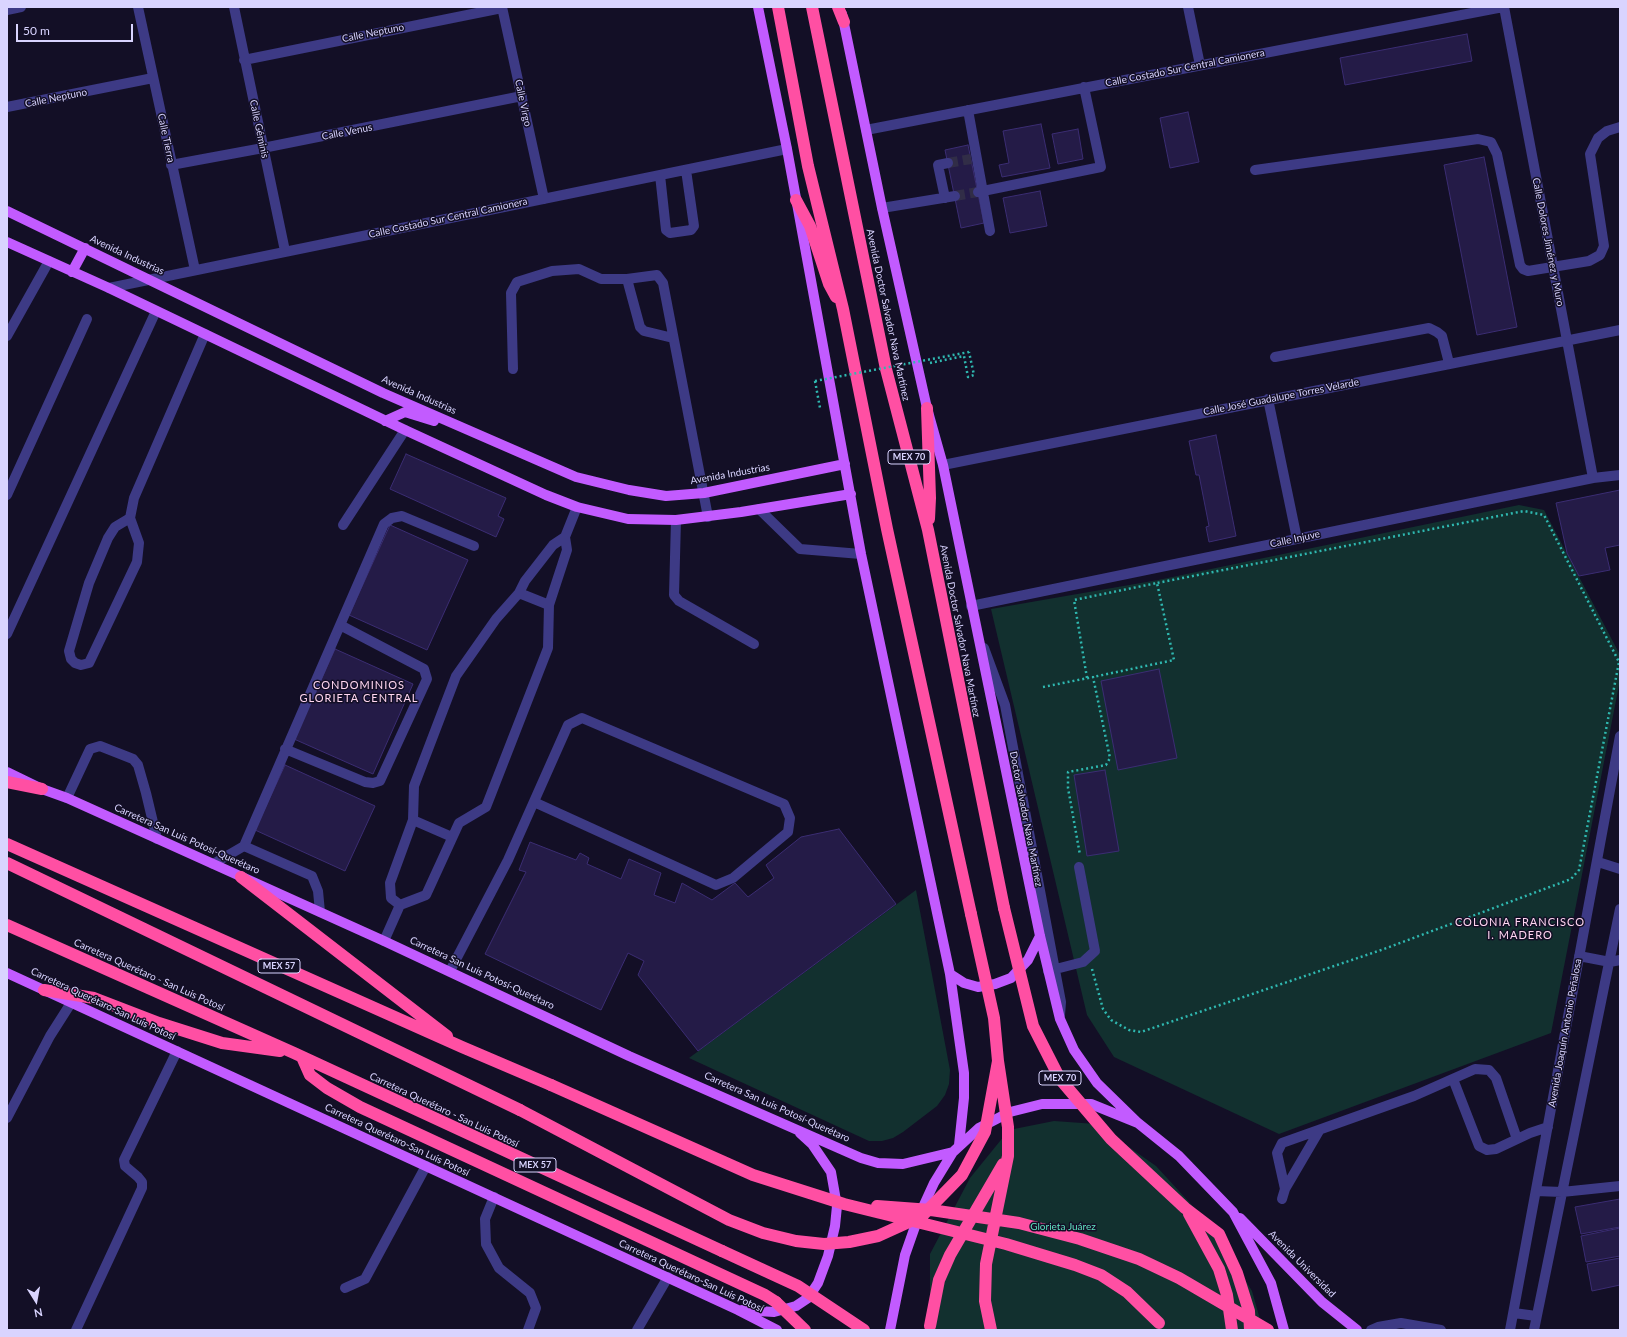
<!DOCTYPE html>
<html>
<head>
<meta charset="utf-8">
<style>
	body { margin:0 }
	#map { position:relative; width:1627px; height:1337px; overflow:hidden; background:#130f26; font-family:Lato,sans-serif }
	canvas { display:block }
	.frame { position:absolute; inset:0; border:8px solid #d9d4ff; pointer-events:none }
	.north { position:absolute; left:16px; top:1281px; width:40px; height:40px; -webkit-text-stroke:3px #130f26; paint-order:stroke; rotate:169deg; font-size:11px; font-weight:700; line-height:16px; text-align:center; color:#d9d4ff }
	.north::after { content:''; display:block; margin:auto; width:14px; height:18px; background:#d9d4ff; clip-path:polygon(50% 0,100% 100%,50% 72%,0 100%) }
	.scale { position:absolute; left:16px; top:24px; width:117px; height:18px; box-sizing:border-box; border:2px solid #d9d4ff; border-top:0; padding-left:5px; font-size:12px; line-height:14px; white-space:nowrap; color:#d9d4ff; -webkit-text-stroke:3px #130f26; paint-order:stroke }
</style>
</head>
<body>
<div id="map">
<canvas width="1627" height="1337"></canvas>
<div class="frame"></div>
<div class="north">N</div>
<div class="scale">50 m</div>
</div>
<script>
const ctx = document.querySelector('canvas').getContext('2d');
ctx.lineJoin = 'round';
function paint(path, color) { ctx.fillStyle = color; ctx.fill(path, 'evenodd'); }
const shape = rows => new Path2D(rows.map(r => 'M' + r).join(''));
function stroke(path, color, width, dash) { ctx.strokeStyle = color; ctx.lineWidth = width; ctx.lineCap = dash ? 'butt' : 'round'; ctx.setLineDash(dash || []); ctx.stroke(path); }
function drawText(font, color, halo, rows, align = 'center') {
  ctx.font = font + ' Lato,sans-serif'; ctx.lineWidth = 3; ctx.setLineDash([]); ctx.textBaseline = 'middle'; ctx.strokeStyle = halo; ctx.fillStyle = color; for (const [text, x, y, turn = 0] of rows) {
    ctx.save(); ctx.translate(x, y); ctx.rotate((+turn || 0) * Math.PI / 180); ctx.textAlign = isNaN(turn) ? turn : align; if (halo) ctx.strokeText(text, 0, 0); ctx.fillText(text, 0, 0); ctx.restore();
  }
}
const green = shape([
	[1519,505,1544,510,1620,655,1620,680,1551,1033,1279,1134,1114,1057,1087,1015,991,609,1158,580],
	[916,890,950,1070,949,1084,945,1095,937,1106,903,1132,893,1138,882,1141,869,1141,689,1058],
	[1054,1121,1096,1124,1156,1166,1212,1227,1252,1291,1263,1330,929,1330,930,1326,930,1254,970,1178,1009,1130]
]);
const building = shape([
	[1467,34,1472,61,1345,85,1340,58,1467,34],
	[1188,112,1199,162,1170,168,1160,118,1188,112],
	[1041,124,1050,168,1002,177,999,165,1009,163,1003,131,1041,124],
	[1078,129,1083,159,1058,164,1052,134,1078,129],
	[968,145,984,223,961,228,945,150,968,145],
	[1484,157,1517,327,1477,335,1444,165,1484,157],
	[1040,191,1047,226,1010,233,1003,198,1040,191],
	[1216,435,1236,536,1209,542,1206,527,1209,526,1199,475,1196,475,1189,441,1216,435],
	[406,454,506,498,498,516,504,519,496,537,390,489,406,454],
	[1620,490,1620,545,1605,548,1610,570,1579,576,1567,553,1556,503,1620,490],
	[390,525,468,560,427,650,349,615,390,525],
	[335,649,413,684,373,774,294,739,335,649],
	[1159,669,1177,758,1118,770,1101,681,1159,669],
	[285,765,375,806,345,871,255,830,285,765],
	[1105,770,1119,851,1087,856,1074,775,1105,770],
	[839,829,896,904,698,1051,638,975,644,961,628,953,601,1010,485,954,526,872,519,870,530,842,576,860,580,853,589,858,587,864,621,879,629,859,661,873,654,895,675,903,682,883,712,900,735,883,748,897,774,878,766,865,801,837,839,829],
	[1620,1199,1620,1227,1581,1234,1575,1207,1620,1199],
	[1620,1228,1620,1256,1586,1262,1581,1236,1620,1228],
	[1620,1258,1620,1285,1592,1291,1587,1264,1620,1258]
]);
const minorTunnel = shape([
	[948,163,971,159],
	[955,196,978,192]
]);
const path = shape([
	[930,363,964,356,968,377,974,375,969,352],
	[815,381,820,408,822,407],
	[1087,678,1074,600,1157,583,1174,660,1093,677],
	[1043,687,1093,677,1110,758,1106,765,1068,772,1068,788,1080,855],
	[1092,969,1103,1009,1111,1020,1129,1030,1141,1032,1384,949,1571,879,1579,870,1619,662,1544,515,1524,511,1157,583]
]);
const minor = shape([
	[138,7,195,270],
	[234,7,285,251],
	[502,7,544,199],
	[1188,7,1200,65],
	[1504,7,1593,478],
	[7,10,21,7],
	[244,60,502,8],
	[7,107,153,78],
	[968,110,990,231],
	[866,130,1503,7],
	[171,165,263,148,522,96],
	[1255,170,1478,139,1491,142,1497,154,1520,265,1523,269,1528,271,1589,261,1600,255,1604,246,1590,154,1598,138,1607,131,1620,127],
	[660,175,666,230,670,233,691,230,694,226,686,170],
	[978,192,1101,167,1084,87],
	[945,198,938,165,948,163],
	[882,208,955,196],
	[109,288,787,149],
	[7,336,49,261],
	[673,338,644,331,640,327,627,279,657,275,663,283,708,517],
	[1275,357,1429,328,1437,332,1442,336,1449,363],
	[513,369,511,293,517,282,552,271,579,269,601,279,627,279],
	[1268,399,1297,539],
	[943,465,1620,330],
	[7,495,87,319],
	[759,509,800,549,861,554],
	[130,518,115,527,108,538,89,583,69,651,71,659,75,663,81,665,89,663,137,562,139,543,130,518,134,498,205,334],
	[676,520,674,595,679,601,754,644],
	[343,525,405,430],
	[565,537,577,507],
	[519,593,549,605],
	[971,606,1593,478,1620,475],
	[7,634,156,311],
	[984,648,1005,705,1061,1002,1060,1015],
	[285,749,365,782,373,783,380,781,427,679,424,669,340,625],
	[67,798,90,749,100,746,133,759,138,765,146,793,157,839],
	[413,820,452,837],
	[244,846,384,524,392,518,402,516,474,546],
	[1598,862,1620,869],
	[213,864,244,846,312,876,318,891,320,912],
	[384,941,400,905,426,895,459,823,486,807,548,648,549,605,567,550,565,537,553,545,525,581,519,593,496,619,456,676,414,786,413,820,390,883,391,898,400,905],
	[1579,956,1610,962,1620,960],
	[450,971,508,860,568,725,582,718,784,804,790,818,788,832,733,878,716,885,534,802],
	[1048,971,1083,962,1095,951,1079,867],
	[1453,1079,1479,1146,1487,1150,1496,1149,1530,1133,1548,1127],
	[7,1118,50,1036,71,1003],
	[1285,1189,1319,1131],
	[1536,1191,1562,1192,1620,1186],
	[494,1197,485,1219,486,1244,499,1268,530,1293,536,1308,528,1330],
	[1282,1199,1285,1189,1277,1153,1282,1143,1414,1096,1475,1069,1489,1070,1496,1078,1517,1139],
	[345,1288,365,1279,426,1166],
	[1514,1313,1536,1316],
	[76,1330,142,1188,142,1182,138,1177,125,1166,124,1160,177,1051],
	[637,1330,668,1277],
	[1371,1330,1378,1327,1401,1323,1441,1330],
	[1510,1330,1620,736],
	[1534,1330,1620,909]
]);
const major = shape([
	[758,7,787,149,861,554,950,974,964,1073,964,1098,959,1145],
	[842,14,882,208,927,408,943,465,1040,936,1060,1019,1074,1050,1097,1083,1138,1123],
	[7,211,383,393,576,477,629,490,666,496,704,493,845,464],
	[7,242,109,288,405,430,546,495,577,507,628,519,676,520,741,512,851,494],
	[72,272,85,248],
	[385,421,405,412,434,421],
	[7,772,42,789,67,798,384,941,629,1056,861,1158,878,1163,903,1164,953,1152],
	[7,973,738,1310,777,1330],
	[950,974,964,983,978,987,995,984,1011,978,1028,960,1040,936],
	[1240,1218,1322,1302,1357,1330],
	[742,1310,774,1312,796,1306,808,1298,818,1283,828,1256,835,1226,837,1206,831,1172,812,1144,800,1133],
	[890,1330,905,1255,918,1218,934,1183,953,1152,979,1128,1010,1112,1042,1104,1091,1104,1138,1123,1179,1156,1233,1212,1271,1283,1284,1330]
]);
const highway = shape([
	[778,7,808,166,843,309,887,529,971,914],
	[812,7,886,369,928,530,1004,908],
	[838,7,844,22],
	[796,200,810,226,829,284,836,297],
	[927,408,930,498,929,519],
	[7,782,42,789],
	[7,844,462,1047,551,1085],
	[7,863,520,1110],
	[241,877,447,1036],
	[7,925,294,1053,722,1251],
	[44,990,94,998,159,1023,222,1043,280,1051],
	[302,1057,310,1075,327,1088,360,1107,765,1295,776,1302]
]);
const pathBridge = shape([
	[815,381,969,352]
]);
const highwayBridge = shape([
	[1004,908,1033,1026,1060,1079,1111,1139,1185,1208,1219,1234,1237,1273,1249,1311,1250,1330],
	[971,914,994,1018,998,1061,1008,1127,1008,1156,986,1264,985,1301,991,1330],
	[551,1085,753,1175,844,1204,1006,1244,1075,1265,1101,1275,1127,1292,1159,1323],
	[520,1110,729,1220,763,1233,796,1241,824,1244,849,1242,878,1236,922,1216,962,1175,985,1132,998,1061],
	[877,1206,931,1210,1019,1223,1080,1239,1139,1259,1179,1278,1268,1330],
	[1189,1214,1219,1269,1227,1295,1232,1330],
	[722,1251,798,1286,864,1330],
	[776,1302,805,1330],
	[930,1326,939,1280,950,1255,1003,1164]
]);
const shields = [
	[909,457,42],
	[279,966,42],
	[1060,1078,42],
	[535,1165,42]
];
const shieldNames = [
	["MEX 70",909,457],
	["MEX 57",279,966],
	["MEX 70",1060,1078],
	["MEX 57",535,1165]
];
const streetNames = [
	["Calle Neptuno",373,33,-11],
	["Calle Costado Sur Central Camionera",1185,68,-11],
	["Calle Neptuno",56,98,-11],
	["Calle Virgo",523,103,78],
	["Calle Géminis",259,129,78],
	["Calle Venus",347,132,-11],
	["Calle Tierra",166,138,78],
	["Calle Costado Sur Central Camionera",448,218,-12],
	["Calle Dolores Jiménez y Muro",1548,242,79],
	["Avenida Industrias",127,255,25],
	["Avenida Doctor Salvador Nava Martínez",888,315,78],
	["Avenida Industrias",419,395,24],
	["Calle José Guadalupe Torres Velarde",1281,397,-11],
	["Avenida Industrias",730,474,-10],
	["Calle Injuve",1295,539,-12],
	["Avenida Doctor Salvador Nava Martínez",960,631,79],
	["Doctor Salvador Nava Martínez",1026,819,79],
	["Carretera San Luis Potosí-Querétaro",187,839,24],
	["Carretera San Luis Potosí-Querétaro",482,973,25],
	["Carretera Querétaro - San Luis Potosí",149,975,24],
	["Carretera Querétaro-San Luis Potosí",103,1004,25],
	["Avenida Joaquín Antonio Peñalosa",1565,1033,-80],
	["Carretera San Luis Potosí-Querétaro",777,1107,24],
	["Carretera Querétaro - San Luis Potosí",444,1110,25],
	["Carretera Querétaro-San Luis Potosí",397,1140,25],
	["Avenida Universidad",1302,1264,45],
	["Carretera Querétaro-San Luis Potosí",691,1276,25]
];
const parkNames = [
	["Glorieta Juárez",1063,1227]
];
const neighbourhoodNames = [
	["CONDOMINIOS",359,685],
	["GLORIETA CENTRAL",359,698],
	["COLONIA FRANCISCO",1520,922],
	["I. MADERO",1520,935]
];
paint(green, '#12302f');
paint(building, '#241b47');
stroke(building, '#3b2d73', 1);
stroke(minorTunnel, '#312d47', 10, [10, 5]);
stroke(path, '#2fb8b0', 2.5, [2, 3]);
stroke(minor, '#3d3a85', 10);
stroke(major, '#c25bff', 10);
stroke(highway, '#ff4fa3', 12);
stroke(pathBridge, '#2fb8b0', 2.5, [2, 3]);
stroke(highwayBridge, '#ff4fa3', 12);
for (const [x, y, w] of shields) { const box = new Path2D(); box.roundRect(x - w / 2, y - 7, w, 14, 3); ctx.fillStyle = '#130f26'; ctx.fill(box); stroke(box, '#d9d4ff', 1); }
drawText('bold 9px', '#d9d4ff', null, shieldNames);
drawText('10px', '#d9d4ff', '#130f26', streetNames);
drawText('10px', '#5fe0c0', '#130f26', parkNames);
ctx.letterSpacing = '1px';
drawText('11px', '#ffd6f0', '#130f26', neighbourhoodNames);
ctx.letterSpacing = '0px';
</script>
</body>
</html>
